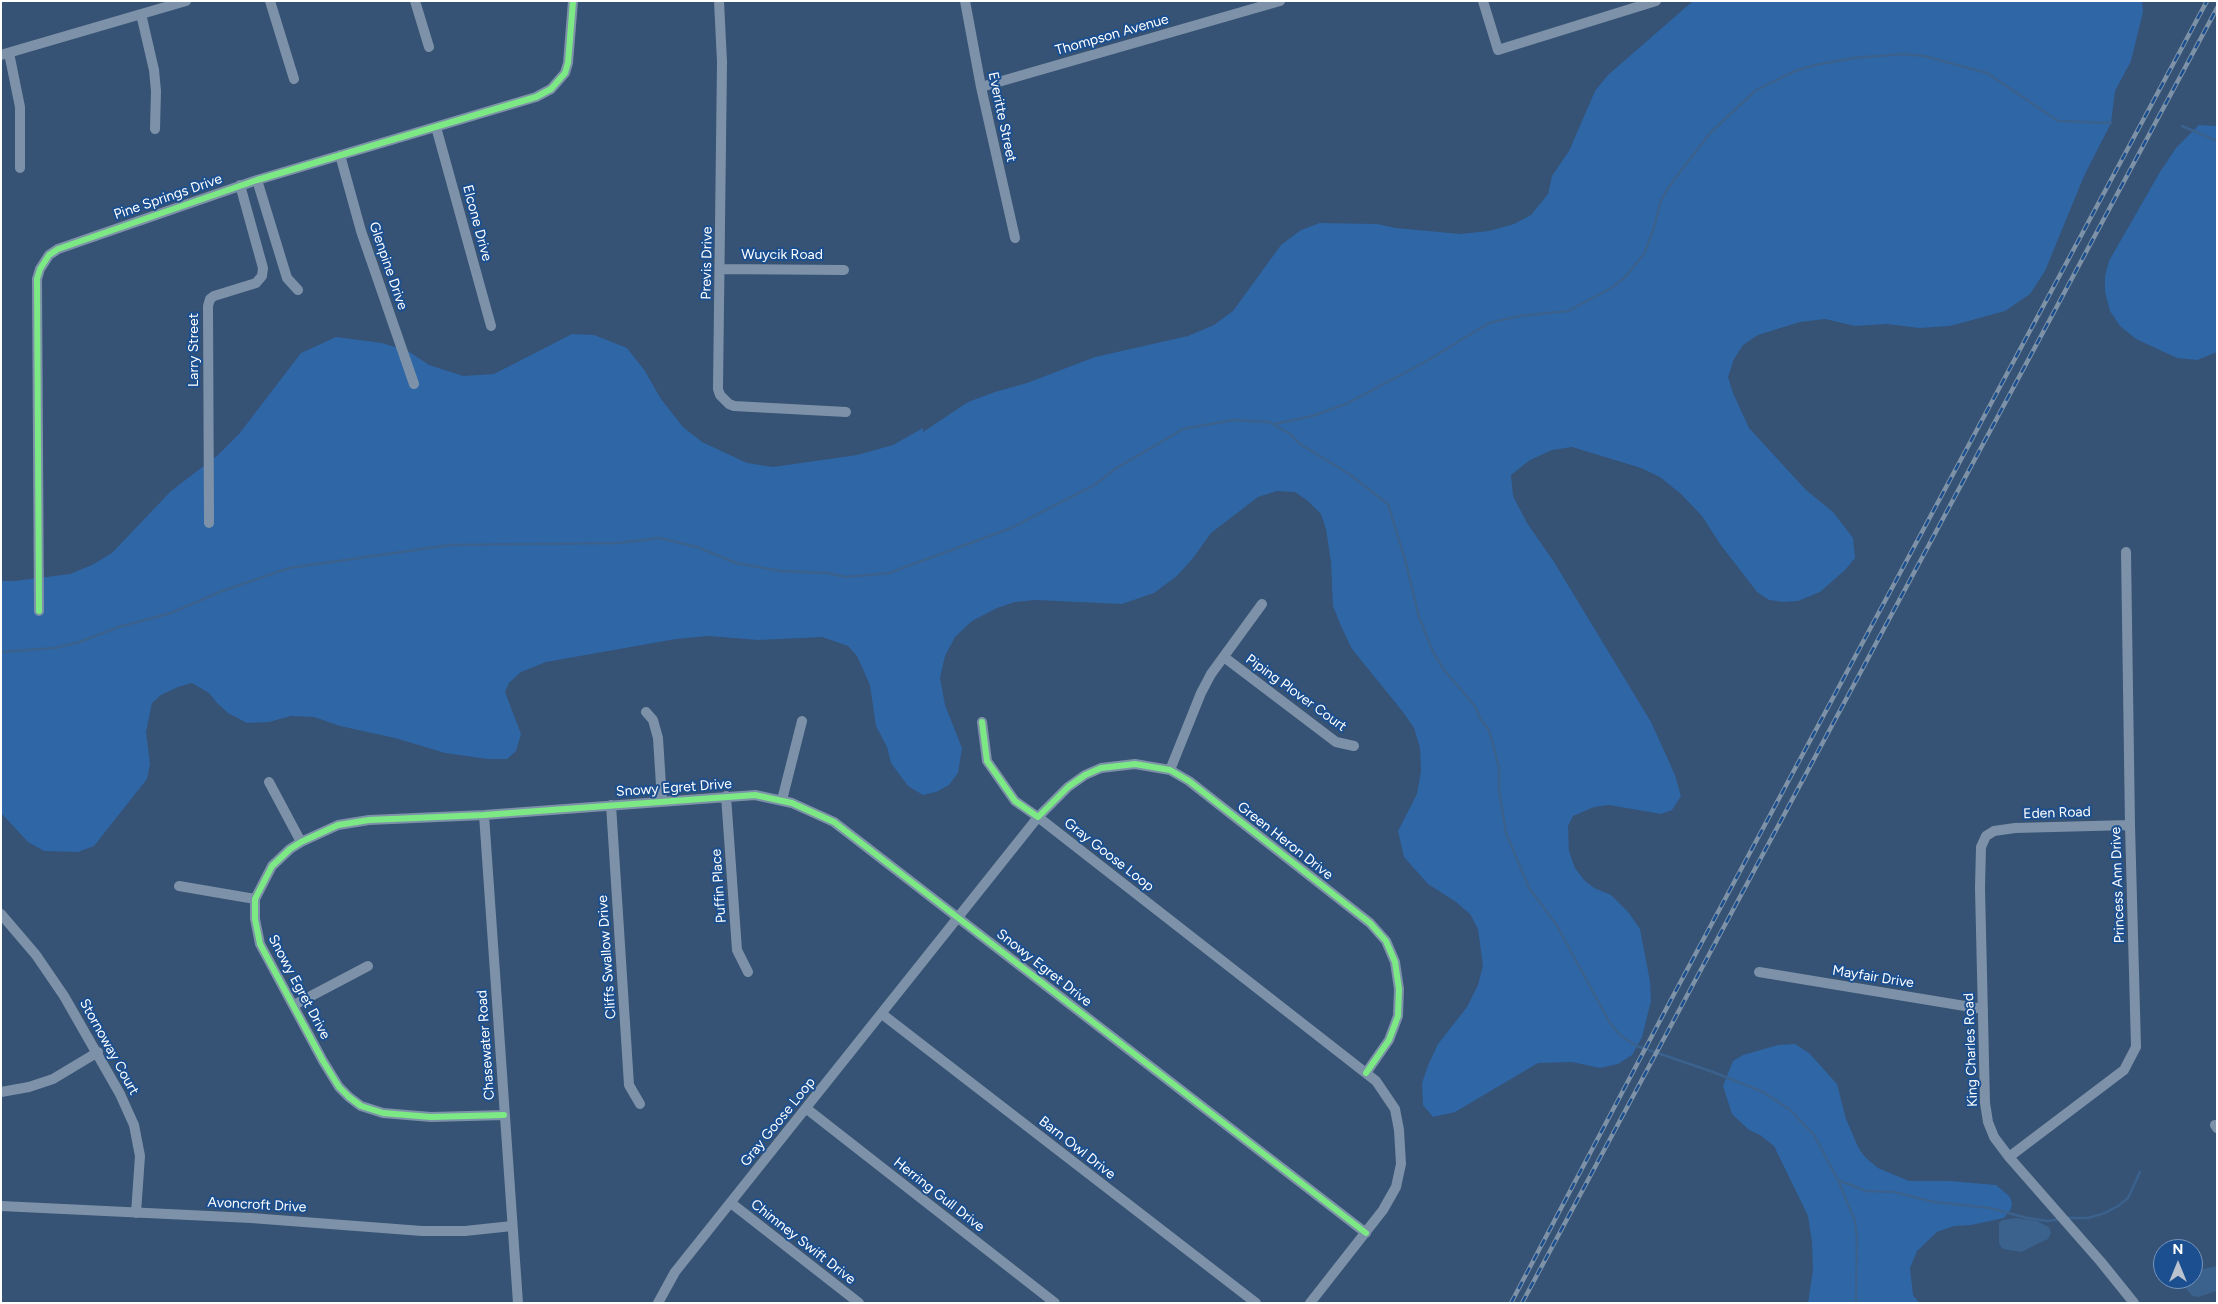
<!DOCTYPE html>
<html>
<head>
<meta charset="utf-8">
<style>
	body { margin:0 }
	#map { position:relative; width:2218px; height:1304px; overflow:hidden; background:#365274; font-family:Figtree,sans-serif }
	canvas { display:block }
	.frame { position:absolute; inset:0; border:2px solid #fff; pointer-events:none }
	.north { position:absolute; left:2153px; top:1239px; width:50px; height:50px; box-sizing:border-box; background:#1b4f8f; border:1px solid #7695bc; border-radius:50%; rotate:0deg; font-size:14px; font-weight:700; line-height:20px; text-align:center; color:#fff }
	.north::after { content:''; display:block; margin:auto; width:18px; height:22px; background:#b9c2ce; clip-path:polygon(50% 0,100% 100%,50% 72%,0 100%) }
</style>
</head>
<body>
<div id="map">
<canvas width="2218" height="1304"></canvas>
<div class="frame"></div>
<div class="north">N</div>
</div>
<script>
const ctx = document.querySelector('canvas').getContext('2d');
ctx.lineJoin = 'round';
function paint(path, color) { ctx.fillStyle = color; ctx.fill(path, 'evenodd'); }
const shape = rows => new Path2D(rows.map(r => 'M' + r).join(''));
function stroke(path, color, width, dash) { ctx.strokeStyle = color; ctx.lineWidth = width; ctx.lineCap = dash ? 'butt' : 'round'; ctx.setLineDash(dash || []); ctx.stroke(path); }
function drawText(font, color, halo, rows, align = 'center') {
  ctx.font = font + ' Figtree,sans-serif'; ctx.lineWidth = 4; ctx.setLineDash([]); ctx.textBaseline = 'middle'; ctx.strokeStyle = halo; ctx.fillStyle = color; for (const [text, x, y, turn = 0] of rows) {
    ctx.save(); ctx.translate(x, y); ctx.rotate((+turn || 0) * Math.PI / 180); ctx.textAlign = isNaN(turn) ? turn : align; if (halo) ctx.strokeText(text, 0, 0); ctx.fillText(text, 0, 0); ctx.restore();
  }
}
const green = shape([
	[1693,1,2142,1,2143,12,2131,61,2115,91,2111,123,2084,176,2045,271,2030,294,2005,311,1950,326,1919,328,1887,324,1855,326,1825,319,1800,322,1758,335,1743,345,1734,359,1728,377,1733,393,1749,428,1806,490,1833,512,1853,538,1855,558,1845,570,1820,592,1798,601,1784,602,1769,600,1757,592,1720,544,1702,516,1681,494,1660,477,1641,468,1572,447,1552,450,1530,460,1511,475,1513,496,1527,523,1554,562,1651,722,1675,775,1681,796,1672,810,1661,814,1609,805,1594,807,1573,816,1568,826,1569,851,1575,868,1584,880,1594,888,1611,895,1629,913,1640,929,1650,981,1651,1001,1642,1037,1632,1055,1618,1064,1600,1068,1572,1062,1538,1063,1455,1112,1433,1117,1423,1105,1422,1083,1429,1063,1438,1044,1467,1007,1478,985,1483,966,1478,929,1470,914,1456,902,1428,884,1404,857,1398,831,1417,794,1421,771,1420,748,1414,728,1403,712,1352,649,1341,626,1333,606,1331,562,1326,529,1321,514,1308,501,1295,492,1277,491,1258,497,1211,533,1193,558,1177,576,1154,593,1122,604,1035,600,1015,602,997,608,972,621,955,637,945,656,940,678,945,705,962,748,958,773,949,785,936,792,923,795,908,786,891,763,887,747,876,726,870,685,857,656,848,646,822,637,758,640,709,636,676,639,546,662,521,672,509,683,505,692,521,734,516,751,507,759,488,759,445,753,395,738,340,726,314,717,291,716,269,722,247,723,228,713,217,703,209,693,192,683,178,687,161,695,152,703,146,732,150,764,147,779,94,846,78,852,44,851,28,842,1,813,1,581,15,581,70,574,92,565,112,553,171,491,218,455,239,434,301,353,336,337,382,343,408,351,429,365,463,376,494,374,572,334,594,335,627,348,645,371,661,399,683,427,702,442,747,463,773,467,857,455,893,445,923,428,923,432,968,402,995,392,1027,383,1095,357,1188,336,1214,325,1233,311,1281,245,1301,230,1320,223,1377,224,1396,228,1460,234,1489,231,1514,224,1531,215,1548,194,1552,176,1569,151,1595,91,1608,75],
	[2199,125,2217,126,2217,352,2197,360,2177,358,2136,339,2120,326,2110,311,2105,292,2105,276,2109,261,2160,172,2176,148],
	[1795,1044,1809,1053,1837,1084,1846,1119,1859,1149,1866,1158,1878,1168,1909,1181,1949,1181,1996,1185,2009,1196,2012,1202,2011,1209,2004,1218,1971,1225,1954,1226,1937,1232,1917,1251,1910,1268,1913,1295,1919,1303,1808,1303,1813,1270,1812,1242,1808,1216,1774,1146,1760,1135,1749,1130,1732,1114,1723,1086,1733,1061,1743,1055,1778,1045]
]);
const water = shape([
	[2016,1218,2037,1221,2049,1227,2051,1233,2048,1239,2021,1252,2003,1249,1999,1244,1999,1223,2002,1220],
	[2217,1266,2217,1291,2198,1297,2192,1296,2179,1279,2193,1279,2193,1271]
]);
const stream = shape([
	[2182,126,2217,141],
	[1275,424,1312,416,1346,404,1425,362,1489,323,1519,316,1568,311,1613,287,1625,277,1644,254,1653,231,1661,200,1673,181,1711,132,1756,90,1795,71,1815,65,1854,58,1903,54,1924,56,1987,73,2058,121,2111,123],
	[1,652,55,648,79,642,119,627,171,613,222,591,289,568,450,545,618,543,659,538,697,547,736,563,780,571,827,573,846,577,889,573,1011,528,1096,484,1115,469,1183,429,1233,420,1269,422,1290,434,1300,444,1349,474,1388,504,1406,563,1419,617,1433,652,1444,670,1475,706,1480,718,1489,730,1499,767,1499,790,1506,833,1529,888,1556,924,1610,1023,1621,1036,1637,1046,1713,1072,1763,1092,1790,1110,1814,1135,1838,1180,1855,1221,1857,1239,1856,1303],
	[1838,1180,1866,1191,1894,1192,1934,1202,1990,1208,2027,1218,2048,1221,2060,1219],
	[2065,1218,2088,1218,2105,1213,2118,1206,2128,1198,2140,1172]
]);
const street = shape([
	[270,1,294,79],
	[415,1,429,47],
	[719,1,722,62,718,389,720,395,729,404,734,406,846,412],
	[965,1,981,87,1015,238],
	[1483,1,1498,50,1656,1],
	[141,14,154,70,156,91,155,129],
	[9,53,20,107,20,168],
	[1,55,186,1],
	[981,87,1280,1],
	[436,127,491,326],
	[340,155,361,231,414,384],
	[257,180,287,278,298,290],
	[720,269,844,270],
	[209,523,208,306,210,299,214,296,256,283,262,276,263,268,240,185],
	[39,611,37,279,40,269,49,255,58,249,257,180,536,97,551,89,565,73,568,63,573,1],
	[1224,657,1336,742,1354,746],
	[646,712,653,720,658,738,662,801],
	[982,722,987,761,1015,801,1038,817,1068,787,1085,775,1101,768,1135,764,1170,770,1189,781,1370,923,1386,941,1395,962,1399,989,1398,1016,1389,1040,1366,1073],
	[1170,770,1201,693,1211,674,1262,604],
	[269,782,301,842],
	[726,796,737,950,748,972],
	[782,800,802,721],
	[611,805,629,1085,640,1104],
	[484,815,518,1303],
	[2130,825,2015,828,1994,831,1986,836,1981,847,1980,888,1985,1103,1988,1122,1994,1137,2009,1157,2101,1262,2134,1303],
	[179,886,255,899],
	[1,914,36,955,64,996,120,1094,134,1125,140,1156,136,1213],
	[1759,972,1983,1009],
	[294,1005,368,966],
	[882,1014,1256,1303],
	[1,1092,29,1087,53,1079,98,1052],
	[807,1109,1055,1303],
	[504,1115,431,1117,383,1113,361,1106,349,1097,339,1087,323,1061,260,944,255,919,255,899,272,866,290,849,301,842,338,825,369,820,484,815,755,795,792,803,834,822,1366,1233],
	[2215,1125,2217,1128],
	[2009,1157,2124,1070,2136,1047,2130,825,2126,552],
	[731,1203,859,1303],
	[1,1206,251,1218,422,1231,465,1231,512,1226],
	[658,1303,675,1272,1038,817,1376,1081,1395,1109,1399,1130,1401,1164,1396,1187,1383,1210,1310,1303]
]);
const rail = shape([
	[1511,1303,1673,996,2207,1],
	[1522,1303,2217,8]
]);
const cycleway = shape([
	[39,611,37,279,40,269,49,255,58,249,257,180,536,97,551,89,565,73,568,63,573,1],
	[982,722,987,761,1015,801,1038,817,1068,787,1085,775,1101,768,1135,764,1170,770,1189,781,1370,923,1386,941,1395,962,1399,989,1398,1016,1389,1040,1366,1073],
	[504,1115,431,1117,383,1113,361,1106,349,1097,339,1087,323,1061,260,944,255,919,255,899,272,866,290,849,301,842,338,825,369,820,484,815,755,795,792,803,834,822,1366,1233]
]);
const streetNames = [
	["Thompson Avenue",1112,35,-16],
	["Everitte Street",1002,117,78],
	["Pine Springs Drive",168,197,-19],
	["Elcone Drive",477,223,75],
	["Wuycik Road",782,255],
	["Previs Drive",707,263,-89],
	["Glenpine Drive",388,266,71],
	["Larry Street",194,350,-90],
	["Piping Plover Court",1296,693,36],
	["Snowy Egret Drive",674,788,-4],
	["Eden Road",2057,813,-2],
	["Green Heron Drive",1285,841,38],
	["Gray Goose Loop",1109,855,38],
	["Princess Ann Drive",2118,885,-92],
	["Puffin Place",719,886,-94],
	["Cliffs Swallow Drive",607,957,-94],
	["Snowy Egret Drive",1044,968,38],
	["Mayfair Drive",1873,977,9],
	["Snowy Egret Drive",299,987,62],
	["Chasewater Road",486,1045,-94],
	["Stornoway Court",109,1047,61],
	["King Charles Road",1971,1050,-92],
	["Gray Goose Loop",778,1122,-51],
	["Barn Owl Drive",1077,1148,38],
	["Herring Gull Drive",939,1195,38],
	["Avoncroft Drive",257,1205,3],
	["Chimney Swift Drive",803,1242,38]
];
paint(green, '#2f66a5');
paint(water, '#3b618d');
stroke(stream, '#3b618d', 2.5);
stroke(street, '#7d92a8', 10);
stroke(rail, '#7e92a7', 4.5);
stroke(rail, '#1b4f8f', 2.5, [8]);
stroke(cycleway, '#7ce984', 6);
drawText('14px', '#fff', '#1b4f8f', streetNames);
</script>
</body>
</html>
